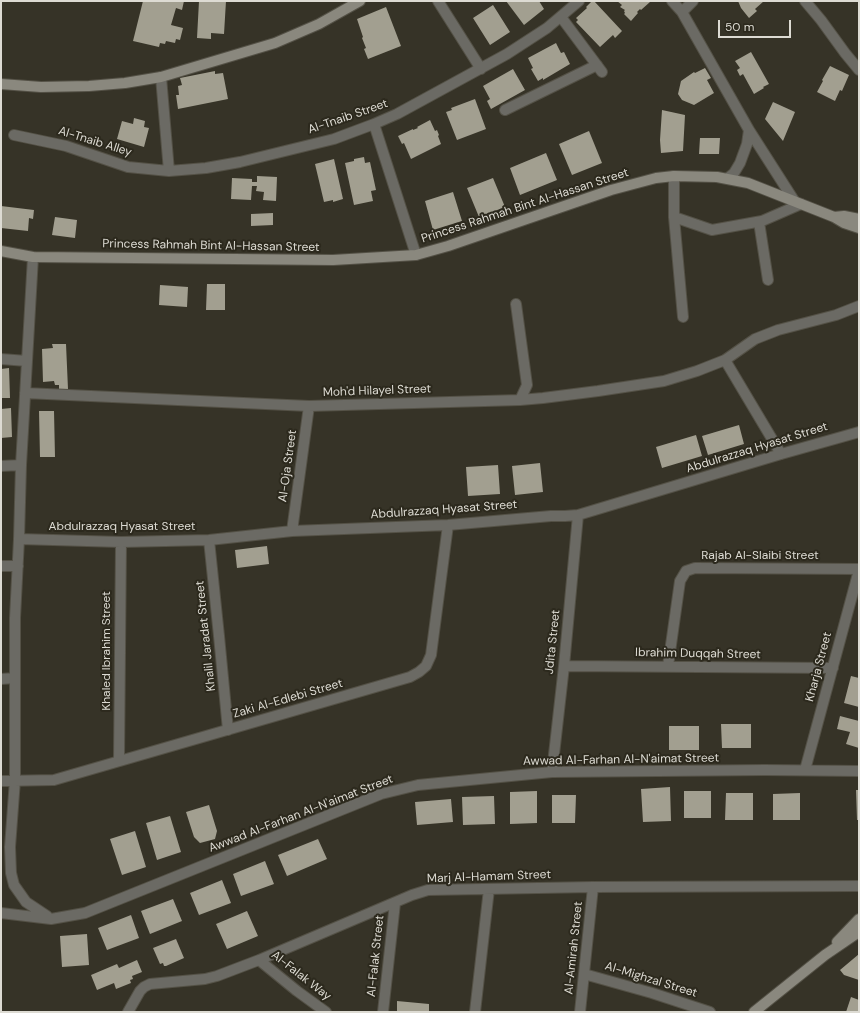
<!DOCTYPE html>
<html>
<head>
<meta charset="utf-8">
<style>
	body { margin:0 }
	#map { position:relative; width:860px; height:1013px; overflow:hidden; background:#363327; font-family:"DM Sans",sans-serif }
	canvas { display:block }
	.frame { position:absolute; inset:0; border:2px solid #dddbd3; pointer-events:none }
	.scale { position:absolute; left:718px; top:20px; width:73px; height:18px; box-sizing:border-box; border:2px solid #dddbd3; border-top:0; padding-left:5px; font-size:12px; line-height:14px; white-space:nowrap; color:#dddbd3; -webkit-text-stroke:3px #2c291d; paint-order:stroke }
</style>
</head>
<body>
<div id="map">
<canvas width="860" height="1013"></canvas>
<div class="frame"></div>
<div class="scale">50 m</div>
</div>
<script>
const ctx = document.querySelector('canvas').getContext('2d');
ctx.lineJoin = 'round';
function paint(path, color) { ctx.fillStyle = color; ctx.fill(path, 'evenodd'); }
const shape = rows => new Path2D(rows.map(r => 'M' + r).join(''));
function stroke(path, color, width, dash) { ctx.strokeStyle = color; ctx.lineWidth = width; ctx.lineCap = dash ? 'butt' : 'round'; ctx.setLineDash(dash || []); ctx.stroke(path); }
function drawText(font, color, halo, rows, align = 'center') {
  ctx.font = font + ' "DM Sans",sans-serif'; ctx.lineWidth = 4; ctx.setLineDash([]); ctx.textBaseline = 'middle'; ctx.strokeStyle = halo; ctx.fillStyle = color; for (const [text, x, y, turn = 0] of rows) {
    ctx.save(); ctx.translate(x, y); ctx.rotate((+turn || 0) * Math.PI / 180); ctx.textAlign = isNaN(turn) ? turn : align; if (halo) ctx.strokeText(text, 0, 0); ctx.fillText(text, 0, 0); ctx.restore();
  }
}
const building = shape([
	[143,1,184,1,182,10,176,8,171,25,183,28,180,40,176,39,175,43,166,41,165,44,160,43,159,47,133,41],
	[199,1,226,1,224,34,211,33,211,39,197,38],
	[506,1,539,1,544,9,524,25],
	[592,1,594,1,622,31,615,38,613,35,600,47,576,22,578,20,576,18,587,8,586,7],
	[617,1,648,1,650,2,641,10,640,9,637,12,638,13,631,21,624,14,625,13,624,11,625,10,620,7,622,5],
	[738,1,764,1,755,9,757,11,749,18,741,8],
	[493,5,510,32,490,45,473,18],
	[386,7,401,46,368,59,364,49,366,48,362,38,363,37,357,19],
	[556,43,561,53,564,52,570,64,543,80,543,78,538,81,531,69,533,68,528,58],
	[751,52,769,84,763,87,764,88,754,94,743,74,740,76,737,70,740,68,735,61],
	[830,66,849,75,842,91,840,90,835,101,817,92,823,81,822,80],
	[705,68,711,78,707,80,714,93,694,105,682,100,678,94,681,81,694,72,695,73],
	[513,69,525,90,491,109,487,101,490,99,483,86],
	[215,71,215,74,223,73,228,99,178,109,176,95,179,95,178,86,182,85,180,78],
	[475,99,486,129,457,140,446,112,452,110,451,108],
	[773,102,795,112,783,141,765,119],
	[662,110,685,115,683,151,661,153,660,140],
	[134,118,145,121,144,127,149,128,144,147,117,139,122,121,133,124],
	[430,120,435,131,437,130,439,135,438,136,441,144,411,159,404,143,402,144,398,136,413,129,413,130,418,128,417,127],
	[589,131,602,163,572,175,559,144],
	[700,138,720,138,719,154,699,154],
	[546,153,557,180,520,195,510,168],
	[364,157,365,163,370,162,376,190,371,191,373,201,354,205,345,163,354,161,354,159],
	[334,159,343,199,333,202,333,200,324,202,315,164],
	[257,176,277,177,276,201,263,200,264,192,256,191,257,186,252,186,251,200,231,199,232,178,252,179,252,182,257,182],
	[493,178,505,207,479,217,467,188],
	[453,192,462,221,433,230,425,201],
	[1,206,34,210,33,219,29,218,28,231,1,228],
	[273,213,273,225,251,226,251,214],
	[55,217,77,220,75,238,52,235],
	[207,284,225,284,225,310,206,310],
	[160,285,188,287,187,307,159,305],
	[52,344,66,344,68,389,59,389,59,385,55,385,54,381,43,382,42,349,53,348],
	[9,368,10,398,1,398,1,369],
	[11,408,12,437,1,438,1,409],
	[39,411,54,411,55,457,40,457],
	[739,425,744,444,708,455,702,436],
	[696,435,702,456,662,468,656,447],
	[540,463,543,492,515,495,512,466],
	[498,465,500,494,468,496,466,467],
	[267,546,269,564,237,568,235,550],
	[851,676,859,678,859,707,844,703],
	[840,716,859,721,859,748,846,744,850,732,837,729],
	[721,724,751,724,751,748,722,748],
	[669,726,699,726,699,750,669,750],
	[670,787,671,821,643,822,641,789],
	[856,790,859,790,859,820,857,820],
	[537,791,537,823,510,824,510,792],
	[684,791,711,791,711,818,684,818],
	[726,793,753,793,753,820,725,820],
	[800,793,800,820,773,820,773,794],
	[552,795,576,795,575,823,552,823],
	[494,796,495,824,463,825,462,797],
	[451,799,453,822,417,825,415,802],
	[209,805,217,831,215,839,200,843,194,837,186,812],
	[170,816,181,852,157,860,146,823],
	[135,831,146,867,122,875,110,839],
	[318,839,327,859,287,876,278,855],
	[265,861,274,884,241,896,233,874],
	[222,880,231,903,199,915,190,893],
	[173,899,182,921,150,934,141,911],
	[247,911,258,936,227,949,216,924],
	[131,915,139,938,107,950,98,928],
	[87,934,89,965,62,967,60,936],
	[176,939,184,958,166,966,164,966,163,963,160,964,153,948],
	[859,954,859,980,844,975,840,970],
	[137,960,142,972,132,976,133,979,130,980,131,983,116,989,114,983,97,990,91,975,117,964,119,968],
	[851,997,859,1000,859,1012,846,1012],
	[397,1001,429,1004,429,1012,397,1012]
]);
const street = shape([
	[438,1,481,69],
	[672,1,682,12,749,130,795,202],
	[805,1,821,20,845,53,859,70],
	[682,12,693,1],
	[561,17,602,72],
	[161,77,169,171],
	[505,110,597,65],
	[374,124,416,255],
	[14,135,66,146,128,167,169,171,206,168,240,162,334,139,374,124,397,114,507,54,547,28,579,1],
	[674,176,674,217,683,317],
	[728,178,734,173,740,163,747,144,749,130],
	[674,217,712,230,762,221,801,204],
	[759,222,768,280],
	[33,257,21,465,19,539,15,618,15,780,10,847,11,873,14,885,26,902,47,916],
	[516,304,527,385,520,400],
	[1,359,27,361],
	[725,360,781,454],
	[25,393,309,406,520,400,543,398,598,391,664,381,697,371,725,360,755,339,778,330,836,315,859,306],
	[1,466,21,465],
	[292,531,309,406],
	[19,539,121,542,209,540,292,531,448,525,551,516,565,516,578,515,781,454,859,432],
	[209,540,219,636,228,730],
	[1,566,18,566],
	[564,666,833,668],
	[668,666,680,581,686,571,695,568,859,569],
	[1,679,15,678],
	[119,760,121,542],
	[805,770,859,570],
	[552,772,564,666,578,515],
	[1,781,54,780,410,677,419,672,426,666,431,655,448,525],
	[1,913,51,919,85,913,381,794,418,785,552,772,765,770,859,771],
	[259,960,297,991,326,1012],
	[584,974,652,993,710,1012],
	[128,1012,140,991,144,987,150,984,205,979,217,976,259,960,412,895,428,890,593,887,859,886],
	[383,1012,395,903],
	[475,1012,489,889],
	[580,1012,593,887]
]);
const secondary = shape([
	[1,84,41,87,89,86,125,83,161,77,275,43,319,24,360,1],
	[834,217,844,216,859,219],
	[1,251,33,257,234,259,333,260,416,255,448,246,611,190,656,178,674,176,717,177,748,183,834,217,844,223,859,228],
	[837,942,859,919],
	[754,1012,825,955,859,932]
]);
const streetNames = [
	["Al-Tnaib Street",348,117,-19],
	["Al-Tnaib Alley",95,142,17],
	["Princess Rahmah Bint Al-Hassan Street",525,206,-18],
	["Princess Rahmah Bint Al-Hassan Street",211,246,1],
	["Moh'd Hilayel Street",377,391,-2],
	["Abdulrazzaq Hyasat Street",757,448,-17],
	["Al-Oja Street",288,466,-82],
	["Abdulrazzaq Hyasat Street",444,510,-4],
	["Abdulrazzaq Hyasat Street",122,527],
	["Rajab Al-Slaibi Street",760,556],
	["Khalil Jaradat Street",206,636,-96],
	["Jdita Street",553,642,-84],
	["Khaled Ibrahim Street",107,651,-90],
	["Ibrahim Duqqah Street",698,654,1],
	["Kharja Street",819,667,-75],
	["Zaki Al-Edlebi Street",288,699,-16],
	["Awwad Al-Farhan Al-N'aimat Street",621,760,-1],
	["Awwad Al-Farhan Al-N'aimat Street",301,814,-21],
	["Marj Al-Hamam Street",489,877,-2],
	["Al-Amirah Street",574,948,-84],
	["Al-Falak Street",376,956,-84],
	["Al-Falak Way",301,976,38],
	["Al-Mighzal Street",651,980,17]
];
paint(building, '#a29f90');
stroke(street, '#545146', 12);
stroke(secondary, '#545146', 12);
stroke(street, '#6b6a64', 10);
stroke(secondary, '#8a887e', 10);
drawText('12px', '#dddbd3', '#2c291d', streetNames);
</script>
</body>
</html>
